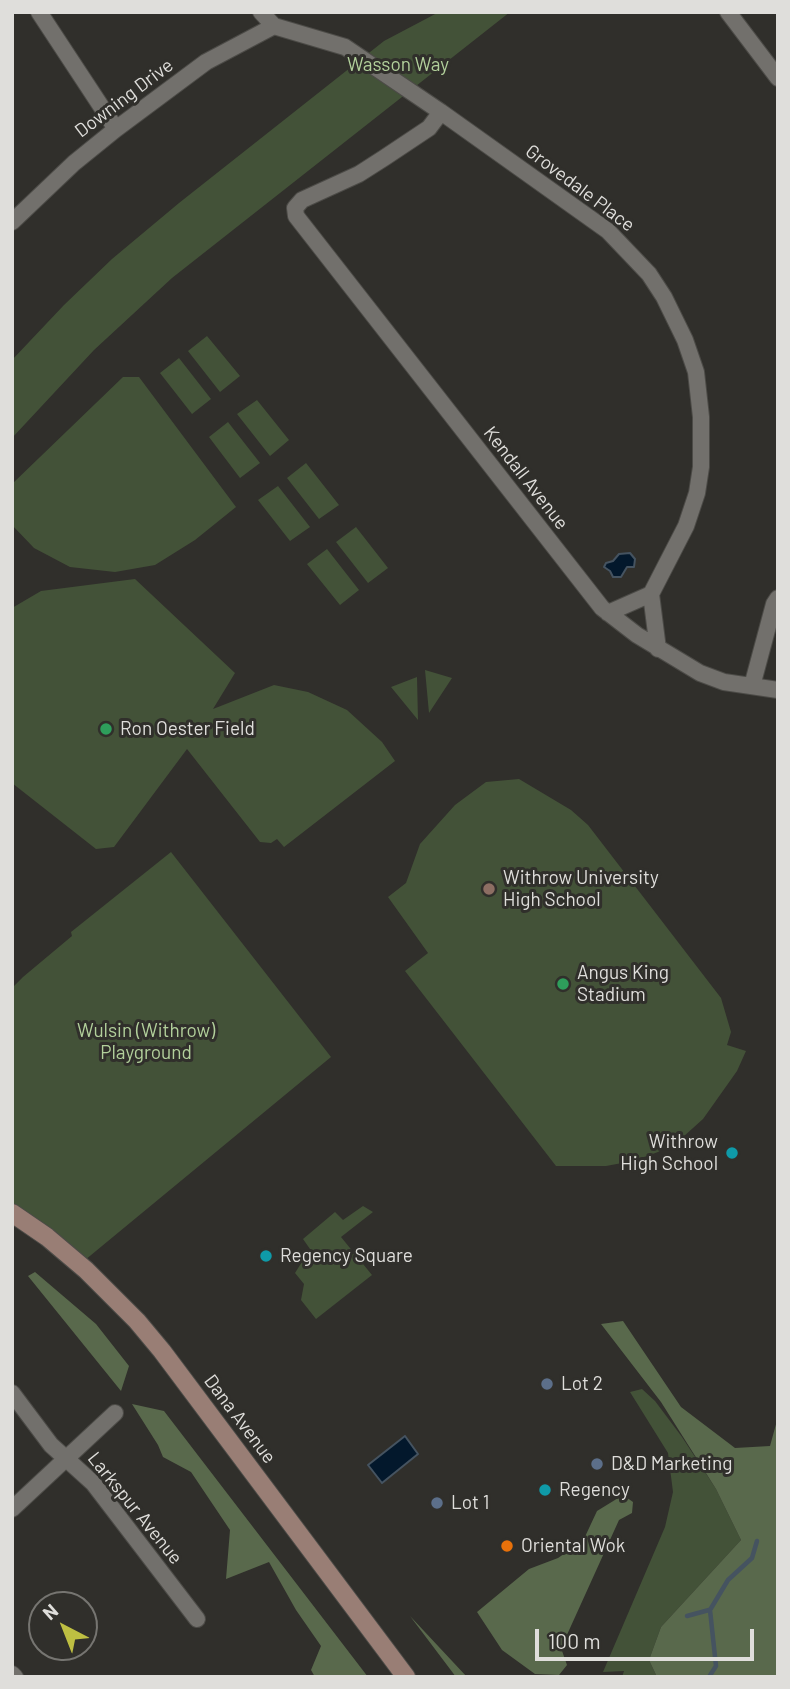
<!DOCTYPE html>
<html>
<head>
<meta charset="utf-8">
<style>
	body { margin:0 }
	#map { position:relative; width:790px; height:1689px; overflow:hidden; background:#302f2b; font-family:Barlow,sans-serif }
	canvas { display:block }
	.frame { position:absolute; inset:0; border:14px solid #dfdedb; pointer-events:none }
	.north { position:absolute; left:28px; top:1591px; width:70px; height:70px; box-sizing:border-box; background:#302f2b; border:2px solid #767571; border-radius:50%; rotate:318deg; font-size:19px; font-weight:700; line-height:28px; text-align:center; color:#dfdedb }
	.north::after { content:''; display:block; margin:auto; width:24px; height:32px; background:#bebf42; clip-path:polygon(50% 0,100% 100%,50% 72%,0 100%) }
	.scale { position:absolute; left:535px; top:1629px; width:219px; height:32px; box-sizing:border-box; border:4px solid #dfdedb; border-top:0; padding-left:9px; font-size:21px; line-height:24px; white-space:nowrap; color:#dfdedb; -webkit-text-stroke:5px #302f2b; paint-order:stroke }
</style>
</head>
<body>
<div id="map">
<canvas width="790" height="1689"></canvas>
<div class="frame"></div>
<div class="north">N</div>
<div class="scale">100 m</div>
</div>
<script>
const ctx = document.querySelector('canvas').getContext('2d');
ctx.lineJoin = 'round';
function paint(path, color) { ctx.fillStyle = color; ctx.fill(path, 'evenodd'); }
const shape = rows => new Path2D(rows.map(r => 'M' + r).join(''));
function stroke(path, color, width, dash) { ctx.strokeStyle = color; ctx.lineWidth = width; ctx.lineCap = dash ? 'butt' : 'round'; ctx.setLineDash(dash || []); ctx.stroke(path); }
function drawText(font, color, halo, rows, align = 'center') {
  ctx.font = font + ' Barlow,sans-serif'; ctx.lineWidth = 6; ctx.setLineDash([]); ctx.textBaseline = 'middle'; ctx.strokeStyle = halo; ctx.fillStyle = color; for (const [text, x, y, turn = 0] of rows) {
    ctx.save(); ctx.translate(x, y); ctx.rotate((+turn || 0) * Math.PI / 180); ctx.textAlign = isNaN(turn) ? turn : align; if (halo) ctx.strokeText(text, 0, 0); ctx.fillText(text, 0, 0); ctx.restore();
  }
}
const green = shape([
	[439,12,510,12,172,278,94,350,12,438,12,360,64,305,112,259,179,203,384,41],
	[207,336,240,376,220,392,188,351],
	[179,358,211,399,192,414,160,373],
	[123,377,139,377,236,507,195,540,155,565,115,572,70,567,34,548,12,525,12,484],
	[257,400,289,440,270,456,237,414],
	[228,422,260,463,240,478,209,437],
	[306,463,339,505,319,519,287,478],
	[278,486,310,527,290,541,258,500],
	[356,527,388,568,368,583,336,542],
	[327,549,359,590,340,605,307,564],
	[135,579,235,673,213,709,274,685,308,692,347,710,382,742,395,761,284,847,277,839,271,843,260,842,187,749,114,847,96,849,12,783,12,608,41,591],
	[425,670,452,678,429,713],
	[417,677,418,720,391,687],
	[519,779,571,810,588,825,721,998,731,1032,727,1045,746,1051,737,1071,703,1119,683,1137,658,1152,633,1161,606,1166,556,1166,405,971,428,953,388,897,406,883,420,844,455,805,486,782],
	[171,852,331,1057,79,1265,12,1213,12,988,23,977,72,936,71,932],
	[363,1206,373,1212,341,1237,372,1275,316,1319,301,1300,304,1284,295,1273,310,1249,303,1239,335,1212,343,1220],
	[642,1389,655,1401,682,1437,716,1489,741,1540,661,1627,649,1660,657,1677,622,1677,624,1671,603,1672,665,1527,673,1492,668,1453,630,1392]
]);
const forest = shape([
	[35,1272,96,1324,129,1366,121,1391,28,1276],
	[623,1321,681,1407,735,1448,770,1446,778,1417,778,1677,657,1677,649,1660,661,1627,741,1540,716,1489,661,1402,601,1324],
	[132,1404,164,1411,368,1677,315,1677,311,1670,321,1646,296,1610,269,1562,226,1579,230,1530,191,1472,163,1457,158,1445],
	[623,1495,633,1502,632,1513,619,1520,561,1648,567,1665,559,1675,535,1674,502,1650,477,1612,529,1569,558,1558,583,1541,597,1511],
	[410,1616,467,1677,456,1677]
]);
const water = shape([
	[630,553,635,559,634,567,627,567,621,577,613,577,610,571,604,567,606,563,613,561,619,554,630,553],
	[405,1436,418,1454,382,1483,368,1465,405,1436]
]);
const stream = shape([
	[687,1616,709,1610],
	[709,1677,716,1666,710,1610,728,1580,752,1558,757,1541]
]);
const street = shape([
	[39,12,116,129],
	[261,12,274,26,345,47,441,112,608,231,649,274,664,297,685,340,696,372,701,417,701,467,697,493,686,526,651,594,658,649],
	[728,12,778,78],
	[441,112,429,128,384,158,359,174,302,200,295,208,296,216,602,608,637,635,700,673,724,682,778,690],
	[12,222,74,163,116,129,206,62,274,26],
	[608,613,651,594],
	[752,686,774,604,778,598],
	[12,1393,51,1445,93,1483,197,1619],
	[12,1509,115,1413],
	[12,1674,15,1677]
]);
const secondary = shape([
	[12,1213,47,1237,86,1270,137,1321,162,1351,406,1677]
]);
const markers = [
	[106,729,7,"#2e9e5b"],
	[489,889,7,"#8d6e63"],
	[563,984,7,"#2e9e5b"],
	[732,1153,7,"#0f9aa8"],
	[266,1256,7,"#0f9aa8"],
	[547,1384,7,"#5c6f8a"],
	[597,1464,7,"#5c6f8a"],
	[545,1490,7,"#0f9aa8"],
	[437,1503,7,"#5c6f8a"],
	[507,1546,7,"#e8710a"]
];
const parkNames = [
	["Wasson Way",398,65],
	["Wulsin (Withrow)",146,1031],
	["Playground",146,1053]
];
const streetNames = [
	["Downing Drive",124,98,-37],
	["Grovedale Place",580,188,37],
	["Kendall Avenue",526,478,52],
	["Dana Avenue",240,1419,53],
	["Larkspur Avenue",135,1508,51]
];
const poiNames = [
	["Ron Oester Field",120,729],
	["Withrow University",503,878],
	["High School",503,900],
	["Angus King",577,973],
	["Stadium",577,995],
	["Withrow",718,1142,"right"],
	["High School",718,1164,"right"],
	["Regency Square",280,1256],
	["Lot 2",561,1384],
	["D&D Marketing",611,1464],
	["Regency",559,1490],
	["Lot 1",451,1503],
	["Oriental Wok",521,1546]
];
paint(green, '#435238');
paint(forest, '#59694c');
paint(water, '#03182c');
stroke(water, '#455360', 2);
stroke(stream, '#455360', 4.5);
stroke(street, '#4c4b47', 18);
stroke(secondary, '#4c4b47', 20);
stroke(street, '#72706c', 16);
stroke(secondary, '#997e75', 18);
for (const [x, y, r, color] of markers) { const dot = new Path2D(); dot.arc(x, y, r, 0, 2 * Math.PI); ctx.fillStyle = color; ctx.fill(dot); stroke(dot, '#302f2b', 2.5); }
drawText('19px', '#b2d09b', '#302f2b', parkNames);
drawText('19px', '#dfdedb', '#302f2b', streetNames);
drawText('19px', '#dfdedb', '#302f2b', poiNames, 'left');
</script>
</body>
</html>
